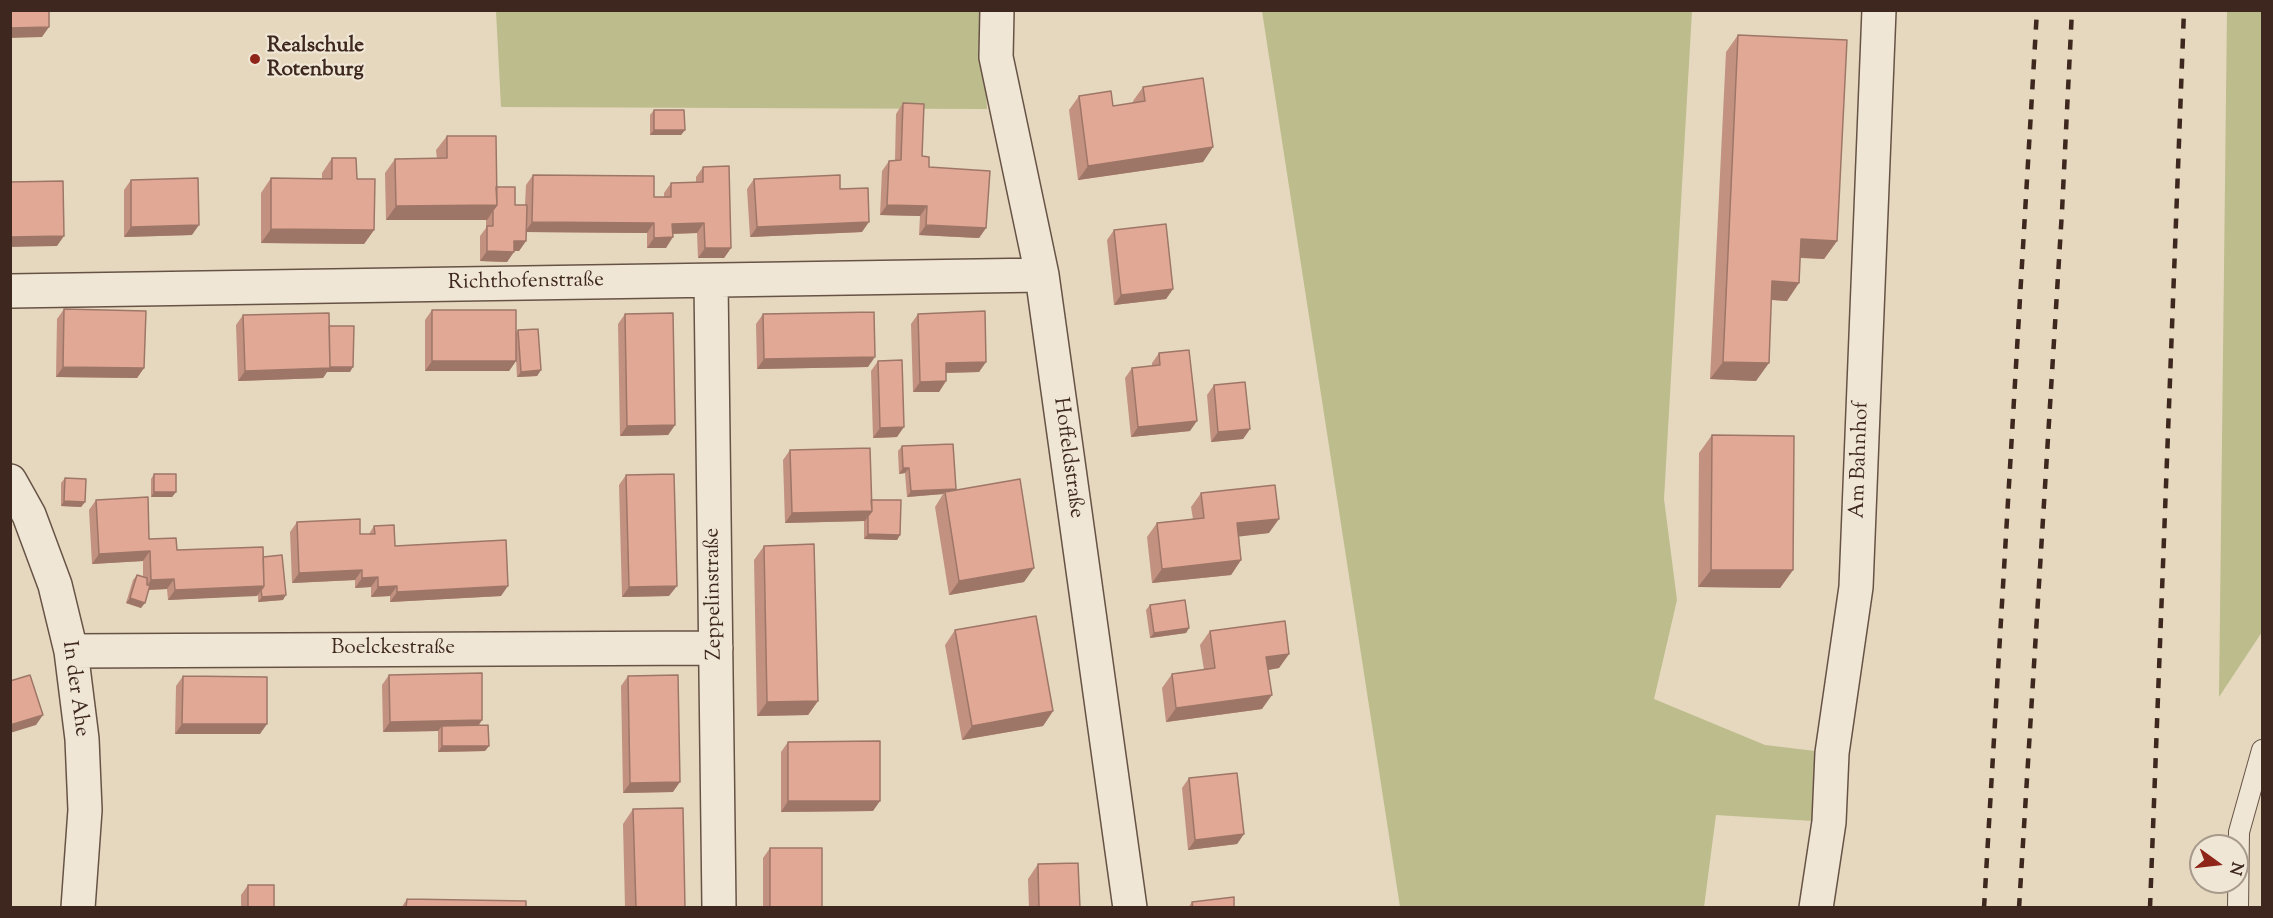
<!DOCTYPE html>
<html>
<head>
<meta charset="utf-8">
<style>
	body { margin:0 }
	#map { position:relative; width:2273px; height:918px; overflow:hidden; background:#e6d8be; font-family:"Sorts Mill Goudy",serif }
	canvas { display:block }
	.frame { position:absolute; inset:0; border:12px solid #3d271e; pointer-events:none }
	.north { position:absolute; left:2189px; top:834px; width:60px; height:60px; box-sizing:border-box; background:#efe6d5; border:2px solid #a89a8c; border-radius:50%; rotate:105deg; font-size:16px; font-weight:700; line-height:24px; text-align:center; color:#3d271e }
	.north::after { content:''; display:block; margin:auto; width:21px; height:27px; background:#8f2418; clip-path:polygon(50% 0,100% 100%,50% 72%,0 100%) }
</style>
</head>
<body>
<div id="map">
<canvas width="2273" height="918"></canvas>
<div class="frame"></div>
<div class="north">N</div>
</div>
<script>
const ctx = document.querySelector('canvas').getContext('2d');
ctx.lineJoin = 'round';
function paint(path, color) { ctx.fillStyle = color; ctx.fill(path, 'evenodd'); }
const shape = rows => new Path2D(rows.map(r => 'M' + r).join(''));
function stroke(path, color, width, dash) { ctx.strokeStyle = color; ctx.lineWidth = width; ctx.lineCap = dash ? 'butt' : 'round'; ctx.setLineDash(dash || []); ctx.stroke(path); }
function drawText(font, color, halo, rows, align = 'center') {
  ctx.font = font + ' "Sorts Mill Goudy",serif'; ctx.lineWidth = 4.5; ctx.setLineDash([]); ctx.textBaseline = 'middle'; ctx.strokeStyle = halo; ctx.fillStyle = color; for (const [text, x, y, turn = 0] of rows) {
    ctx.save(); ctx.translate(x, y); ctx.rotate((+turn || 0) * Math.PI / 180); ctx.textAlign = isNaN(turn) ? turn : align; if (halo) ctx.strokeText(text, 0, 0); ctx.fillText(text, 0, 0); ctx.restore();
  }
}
const green = shape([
	[496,11,982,11,987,109,501,107],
	[1262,11,1692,11,1664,499,1677,600,1654,699,1765,745,1832,753,1829,822,1716,815,1704,907,1400,907],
	[2227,11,2262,11,2262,632,2219,697]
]);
const service = shape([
	[2238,908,2239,832,2262,750]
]);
const minor = shape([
	[997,10,996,57,1042,275,1130,908],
	[711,281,719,908],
	[10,291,1042,275],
	[10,481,29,515,55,585,71,651,82,739,85,810,78,908],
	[71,651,716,648],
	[1816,908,1829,822,1832,753,1856,587,1879,10]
]);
const rail = shape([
	[1984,908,2037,10],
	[2019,908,2062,211,2072,10],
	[2150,908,2184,10]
]);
const wall = shape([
	[1738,35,1837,241,1824,259,1800,258,1787,301,1772,300,1756,381,1710,379,1726,52],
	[1143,87,1213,147,1203,162,1078,180,1069,110,1079,96,1113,106,1133,103,1133,101],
	[903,103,922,156,929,167,986,228,979,238,919,235,920,216,880,215,882,171,889,161,895,160,896,114],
	[654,110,685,130,681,135,650,135,650,115],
	[447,136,515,205,525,205,526,185,533,175,654,197,664,197,664,193,671,183,696,182,696,177,703,167,731,248,724,258,698,258,697,233,673,234,666,248,647,248,647,233,526,232,526,241,519,251,514,251,507,262,480,261,480,236,486,228,486,220,386,220,385,173,395,159,437,159,436,150],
	[332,158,357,179,374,230,364,244,261,243,261,193,271,178,322,179,322,173],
	[754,179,840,189,862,232,750,237,747,189],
	[131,180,192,235,124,237,124,190],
	[1114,230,1173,289,1166,299,1114,305,1107,240],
	[64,309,144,368,137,378,56,377,57,319],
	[432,310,516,333,518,330,541,370,537,376,517,377,516,359,516,361,509,371,425,371,425,320],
	[625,314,675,425,668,435,620,436,618,324],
	[763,314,868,367,757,369,756,324],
	[918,314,986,362,979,372,946,373,946,381,939,392,913,392,911,324],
	[243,315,329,326,350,372,327,372,323,378,238,381,236,325],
	[1159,353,1190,431,1131,437,1125,378,1132,368,1152,366,1152,363],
	[878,361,897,437,873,438,871,371],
	[1214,385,1250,429,1243,439,1211,442,1207,395],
	[1712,435,1793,570,1780,588,1698,587,1699,453],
	[902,446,956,489,954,491,1024,582,949,595,935,507,943,494,907,497,905,473,899,474,898,451],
	[790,450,871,500,900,535,897,540,864,539,864,521,785,523,783,460],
	[154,474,176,492,172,497,151,497,151,479],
	[626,475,669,596,622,597,619,485],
	[65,478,85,502,81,507,61,506,61,483],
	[1201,493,1269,533,1239,536,1241,560,1231,575,1152,583,1147,537,1157,523,1193,519,1191,507],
	[96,500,149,539,177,550,263,557,283,600,258,602,258,595,168,600,167,589,149,590,141,608,126,603,133,580,137,575,143,577,143,561,92,564,89,510],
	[297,522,360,534,369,534,374,526,395,546,501,596,390,602,390,596,371,597,371,587,355,588,355,580,292,583,290,532],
	[764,546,818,701,808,715,757,716,754,560],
	[1150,605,1189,628,1186,633,1150,638,1146,610],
	[955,630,1053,711,1043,726,962,740,945,645],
	[1210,631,1289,654,1279,668,1268,670,1262,709,1166,722,1162,688,1172,674,1204,670,1200,645],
	[389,675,482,720,479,725,489,746,485,751,438,752,438,731,383,732,382,685],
	[183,676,260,734,175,734,176,686],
	[628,676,673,792,623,793,621,686],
	[788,742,873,811,781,812,781,752],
	[1189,778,1244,834,1237,844,1188,850,1182,788],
	[633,809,685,908,625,908,623,824],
	[770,848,822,908,763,908,763,858],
	[1038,864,1080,908,1029,908,1028,879],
	[248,885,274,908,241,908,241,895],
	[407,899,526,908,401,908],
	[1192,902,1234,908,1188,908]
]);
const shadedWall = shape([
	[49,27,42,37,10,38,10,28],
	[654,130,685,130,681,135,650,135],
	[1213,147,1203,162,1078,180,1088,166],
	[497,205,487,220,386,220,396,206],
	[887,205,927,206,920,216,880,215],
	[532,222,654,223,647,233,525,232],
	[869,222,862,232,750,237,757,227],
	[704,223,697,233,665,234,672,224],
	[199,225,192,235,124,237,131,227],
	[926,225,986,228,979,238,919,235],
	[271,229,374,230,364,244,261,243],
	[64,236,57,246,10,247,10,237],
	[673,237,666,248,647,248,654,238],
	[1801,239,1837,241,1824,259,1789,257],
	[514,241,526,241,519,251,507,251],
	[705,248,731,248,724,258,698,258],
	[487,251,514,252,507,262,480,261],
	[1772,281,1799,283,1787,301,1760,299],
	[1173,289,1166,299,1114,305,1121,295],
	[875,357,868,367,757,369,764,359],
	[432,361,516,361,509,371,425,371],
	[986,362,979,372,939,373,946,363],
	[1723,362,1769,363,1756,381,1710,379],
	[63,367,144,368,137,378,56,377],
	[326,367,353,367,350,372,327,372,323,378,238,381,245,371],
	[541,370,537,376,517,377,521,372],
	[946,381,939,392,913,392,920,382],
	[1197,421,1190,431,1131,437,1138,427],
	[675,425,668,435,620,436,627,426],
	[904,427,897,437,873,438,880,428],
	[1250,429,1243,439,1211,442,1218,432],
	[903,468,909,468,905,473,899,474],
	[956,489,952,494,945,492,943,494,907,497,911,491],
	[154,492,176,492,172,497,151,497],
	[64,501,85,502,81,507,61,506],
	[872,511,865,521,785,523,792,513],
	[1279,519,1269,533,1227,538,1237,523],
	[868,534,900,535,897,540,864,539],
	[150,551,143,561,92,564,99,554],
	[1241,560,1231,575,1152,583,1162,569],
	[1034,568,1024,582,949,595,959,581],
	[362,570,355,580,292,583,299,573],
	[1711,570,1793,570,1780,588,1698,587],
	[378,577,371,587,355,588,362,578],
	[174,579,167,589,144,590,151,580],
	[264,586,257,596,168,600,175,590],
	[397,586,390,596,371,597,378,587],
	[508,586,501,596,390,602,397,592],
	[677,586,669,596,622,597,629,587],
	[286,595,283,600,258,602,262,597],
	[130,598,145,603,141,608,126,603],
	[1189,628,1186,633,1150,638,1154,633],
	[1289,654,1279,668,1256,672,1266,657],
	[1272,695,1262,709,1166,722,1176,708],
	[818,701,808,715,757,716,767,702],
	[1053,711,1043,726,962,740,972,726],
	[43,715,36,725,10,733,10,725],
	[482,720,475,730,442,726,438,731,383,732,390,722],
	[182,724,267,724,260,734,175,734],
	[442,746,489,746,485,751,438,752],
	[680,782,673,792,623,793,630,783],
	[788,801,880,801,873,811,781,812],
	[1244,834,1237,844,1188,850,1195,840]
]);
const building = shape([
	[10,10,49,10,49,27,10,28,10,10],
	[1738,35,1847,40,1837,241,1801,239,1799,283,1772,281,1769,363,1723,362,1738,35],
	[1203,78,1213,147,1088,166,1079,96,1111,91,1113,106,1145,101,1143,87,1203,78],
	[903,103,924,104,922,156,929,157,929,167,990,171,986,228,926,225,927,206,887,205,889,161,901,160,903,103],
	[654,110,684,110,685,130,654,130,654,110],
	[447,136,496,136,497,205,396,206,395,159,447,158,447,136],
	[332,158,356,158,357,179,375,179,374,230,271,229,271,178,332,179,332,158],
	[729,166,731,248,705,248,704,223,672,224,673,237,654,238,654,223,532,222,533,175,654,176,654,197,671,197,671,183,703,182,703,167,729,166],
	[840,175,840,189,868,188,869,222,757,227,754,179,840,175],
	[198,178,199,225,131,227,131,180,198,178],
	[63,181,64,236,10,237,10,182,63,181],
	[496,187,515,187,515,205,527,205,526,241,514,241,514,252,487,251,487,226,493,226,493,210,497,205,496,187],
	[1166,224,1173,289,1121,295,1114,230,1166,224],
	[64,309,146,311,144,368,63,367,64,309],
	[432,310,516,310,516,361,432,361,432,310],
	[985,311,986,362,946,363,946,381,920,382,918,314,985,311],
	[874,312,875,357,764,359,763,314,874,312],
	[329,313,330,368,245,371,243,315,329,313],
	[673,313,675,425,627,426,625,314,673,313],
	[329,326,354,326,353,367,330,367,329,326],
	[538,329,541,370,521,372,518,330,538,329],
	[1189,350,1197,421,1138,427,1132,368,1160,365,1159,353,1189,350],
	[902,360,904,427,880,428,878,361,902,360],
	[1245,382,1250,429,1218,432,1214,385,1245,382],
	[1712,435,1794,436,1793,570,1711,570,1712,435],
	[953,444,956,489,911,491,909,468,903,468,902,446,953,444],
	[870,448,872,511,792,513,790,450,870,448],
	[154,474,176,474,176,492,154,492,154,474],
	[674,474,677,586,629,587,626,475,674,474],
	[65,478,86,479,85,502,64,501,65,478],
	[1020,479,1034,568,959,581,945,492,1020,479],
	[1275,485,1279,519,1237,523,1241,560,1162,569,1157,523,1204,518,1201,493,1275,485],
	[148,497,149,539,176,538,177,550,263,547,264,586,175,590,174,579,151,580,150,551,99,554,96,500,148,497],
	[871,500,901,500,900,535,868,534,868,516,872,511,871,500],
	[360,519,360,534,375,534,374,526,394,525,395,546,506,540,508,586,397,592,397,586,378,587,378,577,362,578,362,570,299,573,297,522,360,519],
	[814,544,818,701,767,702,764,546,814,544],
	[282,555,286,595,262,597,261,590,264,586,263,557,282,555],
	[137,575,147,578,147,585,150,585,145,603,130,598,137,575],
	[1185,600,1189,628,1154,633,1150,605,1185,600],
	[1036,616,1053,711,972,726,955,630,1036,616],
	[1285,621,1289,654,1266,657,1272,695,1176,708,1172,674,1215,668,1210,631,1285,621],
	[482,673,482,720,390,722,389,675,482,673],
	[30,675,43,715,10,725,10,681,30,675],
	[678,675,680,782,630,783,628,676,678,675],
	[183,676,267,677,267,724,182,724,183,676],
	[488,725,489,746,442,746,442,726,488,725],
	[880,741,880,801,788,801,788,742,880,741],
	[1237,773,1244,834,1195,840,1189,778,1237,773],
	[683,808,685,908,636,908,633,809,683,808],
	[770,848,822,848,822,908,770,908,770,848],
	[1078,863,1080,908,1039,908,1038,864,1078,863],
	[248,885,274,885,274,908,241,908,248,907,248,885],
	[1234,897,1234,908,1193,908,1192,902,1234,897],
	[407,899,526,901,526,908,406,908,407,899]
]);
const markers = [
	[255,59,6,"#8f2418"]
];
const poiNames = [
	["Realschule",267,47],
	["Rotenburg",267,71]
];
const streetNames = [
	["Richthofenstraße",526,283,-1],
	["Hoffeldstraße",1067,458,82],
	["Am Bahnhof",1861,460,-88],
	["Zeppelinstraße",715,594,-91],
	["Boelckestraße",393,649],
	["In der Ahe",74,689,82]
];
paint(green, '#bcbc8c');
stroke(service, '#675346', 22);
stroke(minor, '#675346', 36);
stroke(service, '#efe6d5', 20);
stroke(minor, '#efe6d5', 33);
stroke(rail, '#3d271e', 4.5, [10, 10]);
paint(wall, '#c29180');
paint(shadedWall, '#9e7668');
paint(building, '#e1a995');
stroke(building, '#9e7668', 1.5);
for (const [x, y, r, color] of markers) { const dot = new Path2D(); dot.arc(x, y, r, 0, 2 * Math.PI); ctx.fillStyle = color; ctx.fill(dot); stroke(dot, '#efe6d5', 2); }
drawText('bold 21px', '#3d271e', '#efe6d5', poiNames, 'left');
drawText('21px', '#3d271e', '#efe6d5', streetNames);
</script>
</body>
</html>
